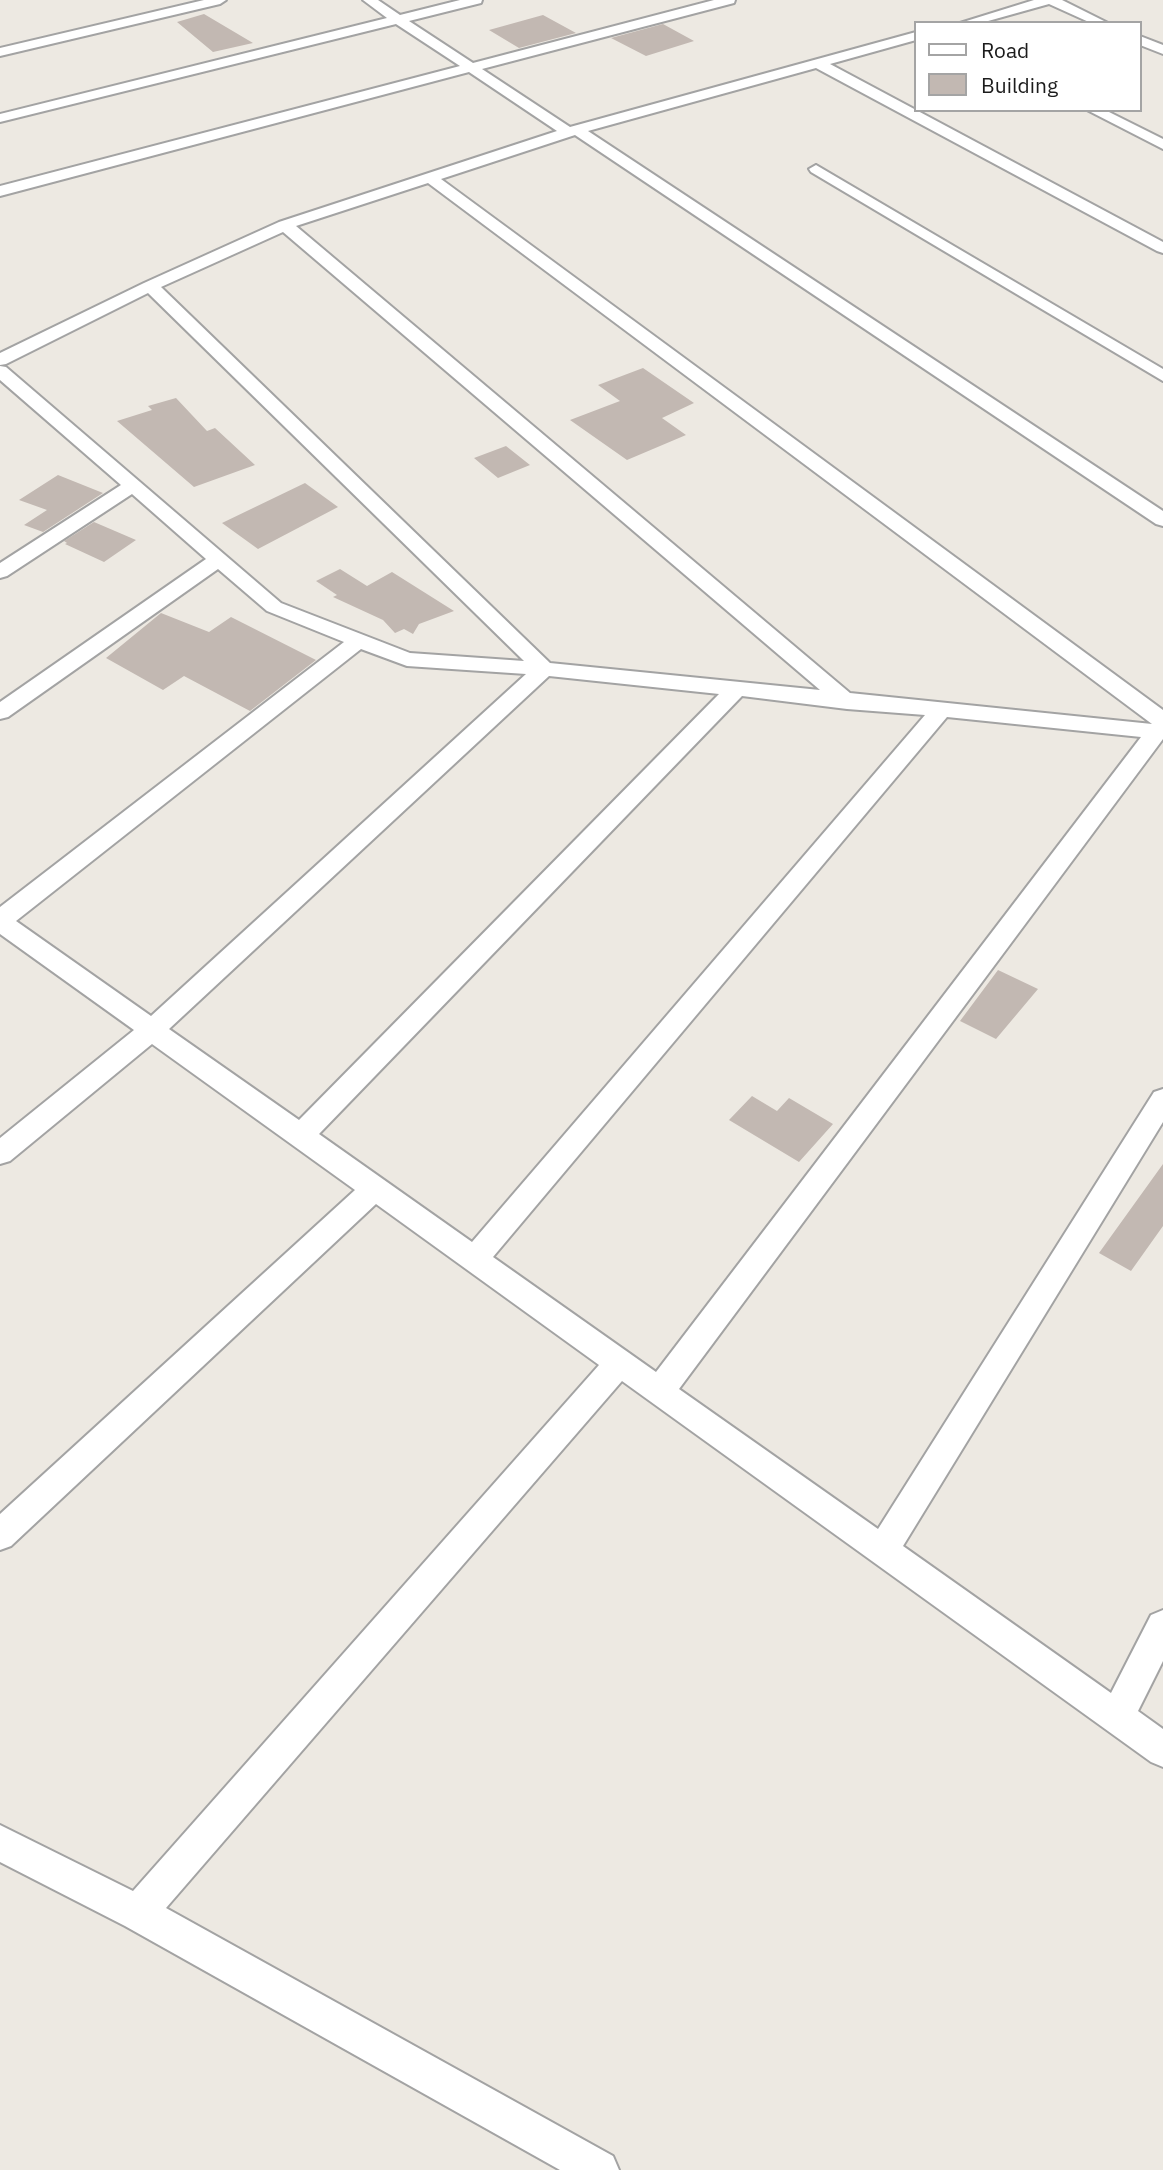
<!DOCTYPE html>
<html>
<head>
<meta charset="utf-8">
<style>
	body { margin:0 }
	#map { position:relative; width:1163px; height:2170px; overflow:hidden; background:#ede9e2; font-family:"IBM Plex Sans",sans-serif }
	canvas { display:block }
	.legend { position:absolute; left:914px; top:21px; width:228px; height:91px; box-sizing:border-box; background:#fff; border:2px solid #a4a4a4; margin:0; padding:9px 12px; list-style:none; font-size:21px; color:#1c1c1c }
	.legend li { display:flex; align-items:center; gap:14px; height:35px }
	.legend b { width:35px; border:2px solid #a4a4a4 }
</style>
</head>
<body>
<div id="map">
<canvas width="1163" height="2170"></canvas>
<ul class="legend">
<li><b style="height:9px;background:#fff"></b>Road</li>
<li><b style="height:19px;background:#c2b8b2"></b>Building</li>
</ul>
</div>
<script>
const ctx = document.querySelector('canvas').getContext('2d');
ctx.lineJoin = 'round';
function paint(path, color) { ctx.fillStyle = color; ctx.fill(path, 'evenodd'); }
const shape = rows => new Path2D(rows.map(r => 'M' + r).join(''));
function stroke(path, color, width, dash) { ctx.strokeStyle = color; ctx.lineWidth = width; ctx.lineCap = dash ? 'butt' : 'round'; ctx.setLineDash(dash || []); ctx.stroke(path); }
const building = shape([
	[204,14,253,43,213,52,177,22],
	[543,15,576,33,519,48,489,30],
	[663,24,694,41,646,56,611,38],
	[643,368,694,403,662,418,686,435,627,460,570,420,620,401,598,385],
	[176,398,207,431,215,428,255,465,194,487,117,421,152,410,148,406],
	[506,446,530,465,498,478,474,458],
	[58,475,103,493,43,532,24,525,47,510,19,500],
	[305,483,338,507,258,549,222,523],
	[94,522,136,540,104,562,65,544,67,543,64,541],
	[340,569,367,586,392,572,454,611,419,624,413,634,404,629,395,633,383,620,333,597,337,595,316,581],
	[161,613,209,632,231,617,316,660,250,711,184,676,163,690,106,658],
	[998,970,1038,989,996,1039,960,1021],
	[752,1096,777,1111,789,1098,833,1124,799,1162,729,1120],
	[1163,1164,1163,1226,1131,1271,1099,1253]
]);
const street = shape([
	[204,0,226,0,220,4,0,56,0,48,204,0],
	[363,0,378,0,400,15,460,0,482,0,481,3,409,21,473,63,714,0,735,0,734,3,482,69,570,127,916,32,916,40,830,64,1163,242,1163,253,1157,251,816,68,588,131,1163,511,1163,526,1156,524,575,135,441,179,1163,710,1163,739,679,1389,878,1529,1154,1092,1163,1089,1163,1122,903,1546,1111,1693,1151,1615,1163,1610,1163,1661,1138,1711,1163,1729,1163,1767,1151,1762,622,1381,166,1908,613,2156,619,2170,560,2170,125,1926,0,1862,0,1825,133,1891,599,1365,376,1204,11,1546,0,1550,0,1514,355,1190,152,1044,10,1161,0,1164,0,1138,134,1030,0,934,0,907,344,642,267,611,218,569,8,717,0,719,0,702,206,559,132,494,7,576,0,578,0,563,121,485,0,380,0,366,6,367,281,603,410,653,524,661,148,293,6,364,0,365,0,353,144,283,279,222,557,131,469,72,0,196,0,186,460,66,396,24,0,122,0,114,387,18,363,0],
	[428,183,1152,724,850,693,296,226,428,183],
	[283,232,820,690,550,663,161,287,283,232],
	[361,649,407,666,526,674,151,1016,16,921,361,649],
	[549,676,719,694,299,1120,169,1029,549,676],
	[742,696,847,709,925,715,472,1242,319,1134,742,696],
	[947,717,1141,737,656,1372,493,1257,947,717],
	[1034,0,1062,0,1108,23,1091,23,1049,4,981,23,960,23,1034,0],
	[1140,36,1163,45,1163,54,1140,45,1140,36],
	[1087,110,1105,110,1163,139,1163,149,1087,110],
	[816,165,1163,369,1163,381,811,172,809,169,816,165]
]);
paint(building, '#c2b8b2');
stroke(street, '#a3a3a3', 4);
paint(street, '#fff');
</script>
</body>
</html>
